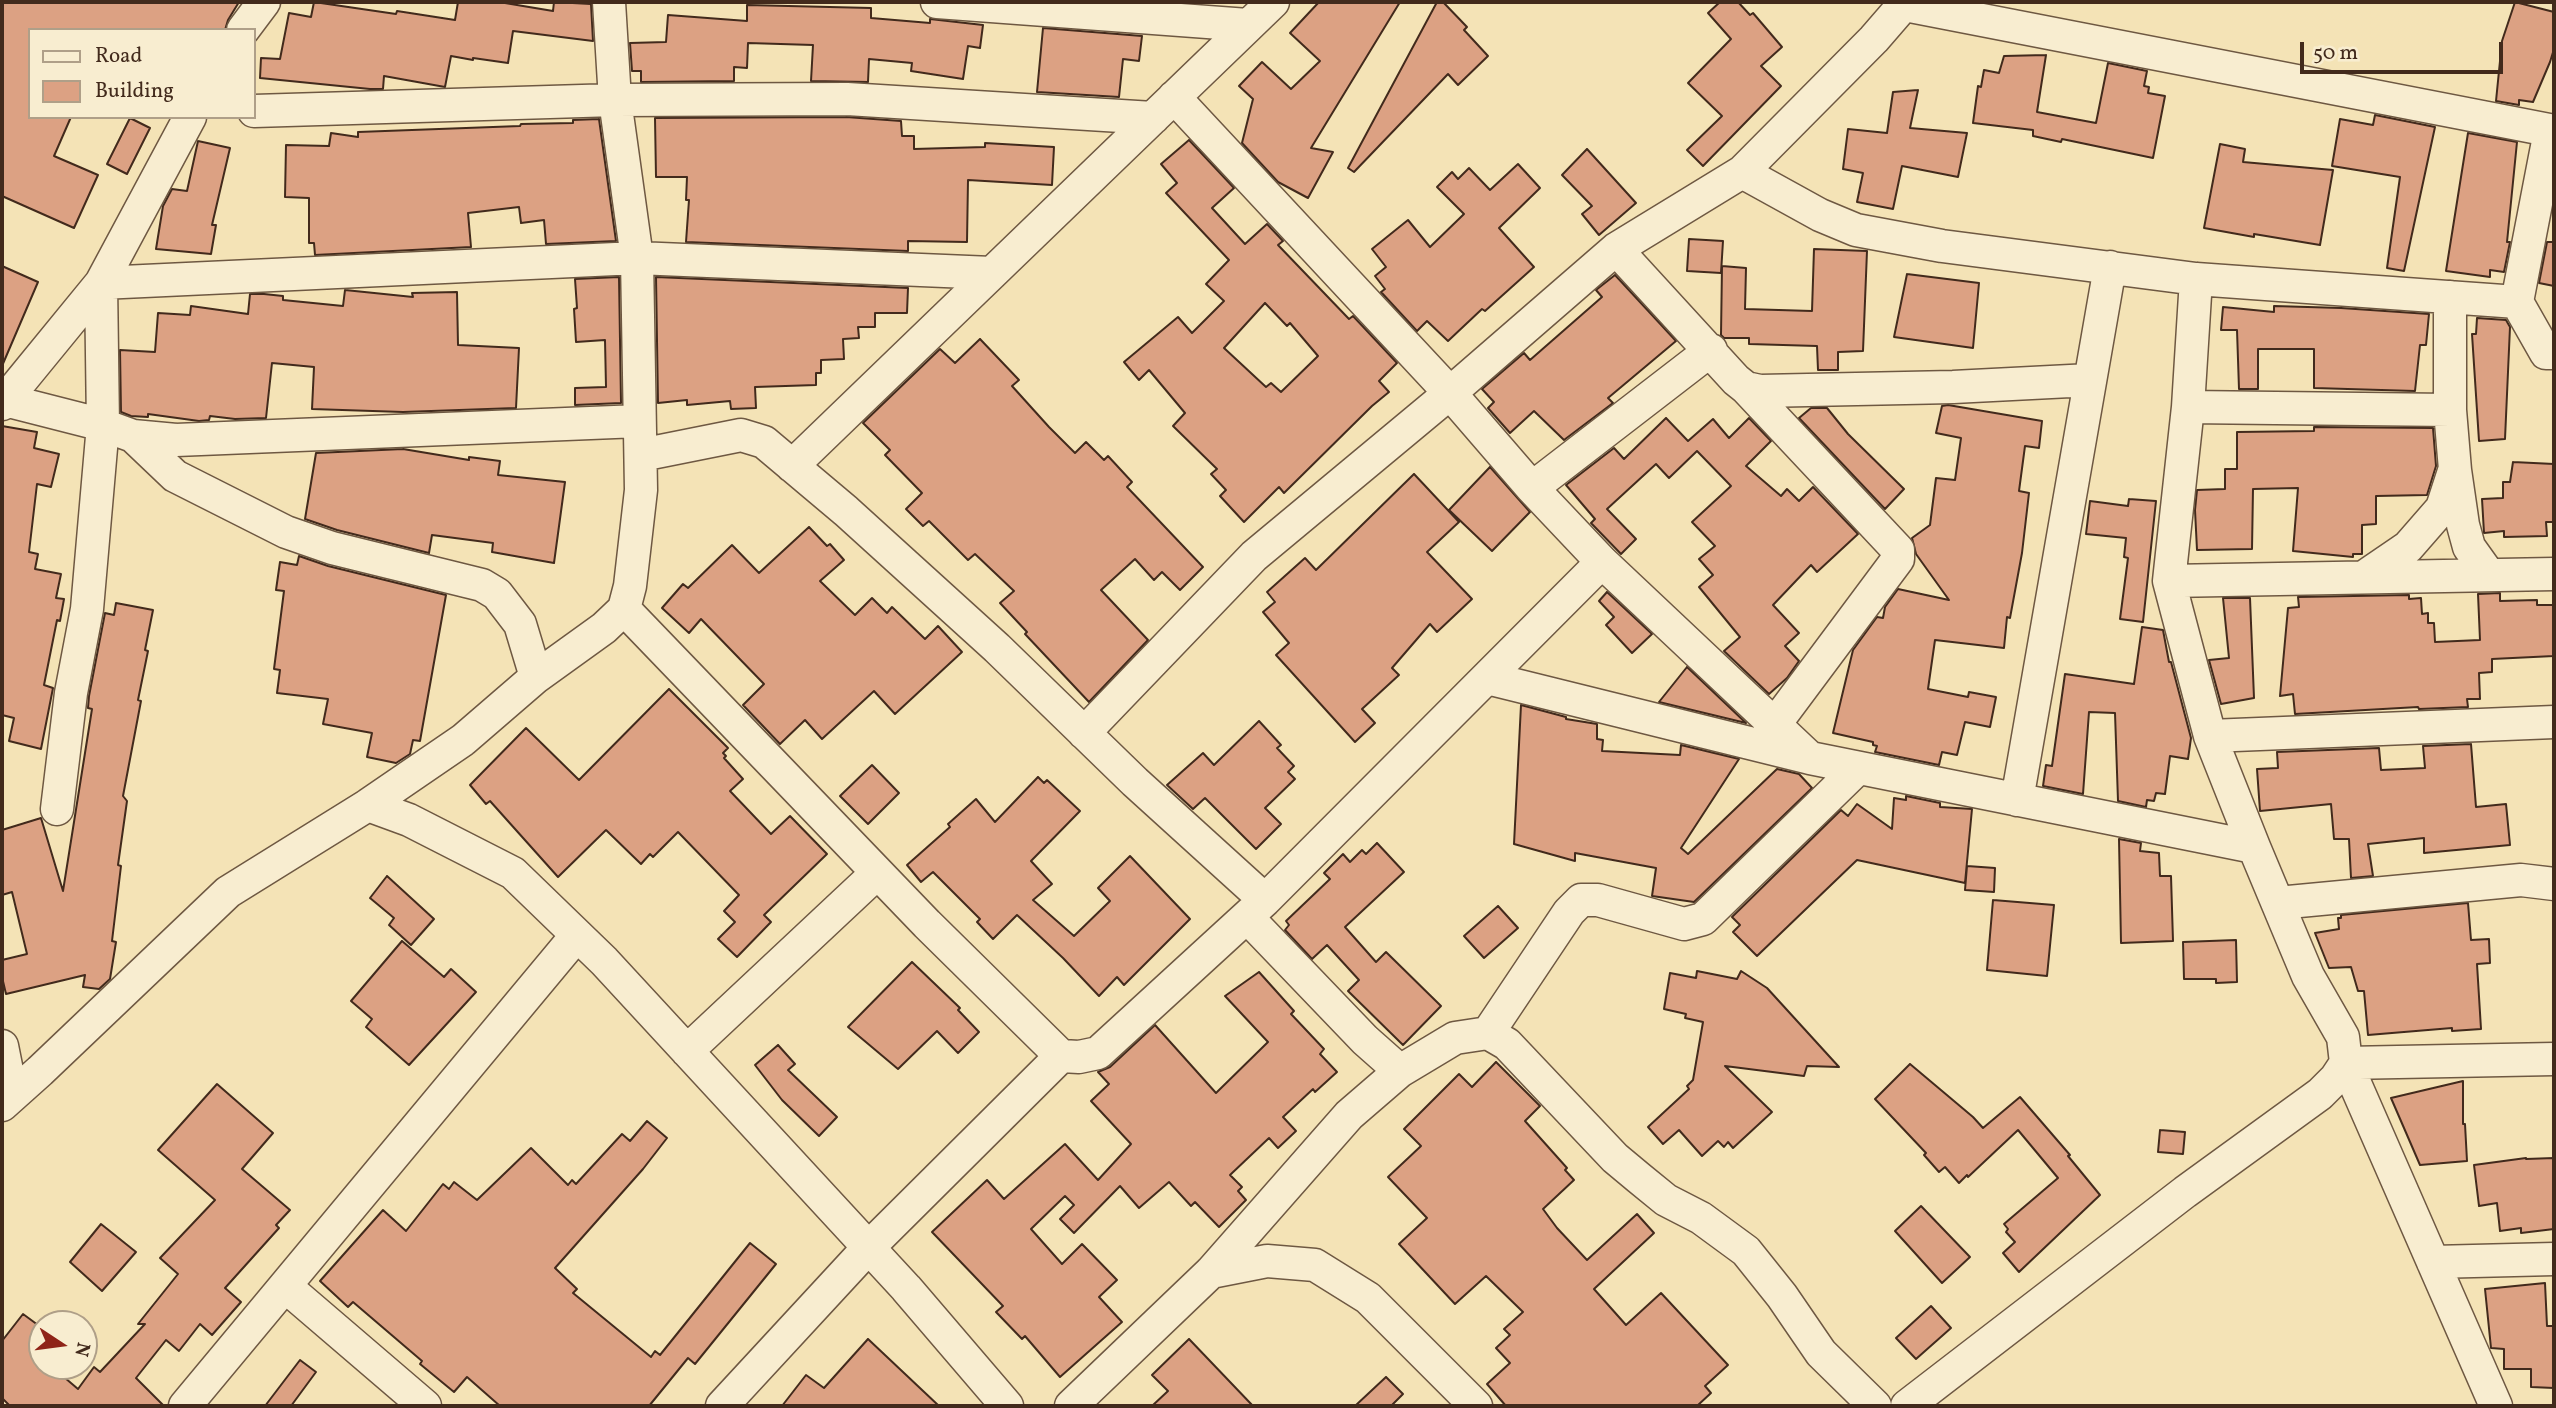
<!DOCTYPE html>
<html>
<head>
<meta charset="utf-8">
<style>
	body { margin:0 }
	#map { position:relative; width:2556px; height:1408px; overflow:hidden; background:#f4e3b6; font-family:Vollkorn,serif }
	canvas { display:block }
	.frame { position:absolute; inset:0; border:4px solid #422a1c; pointer-events:none }
	.legend { position:absolute; left:28px; top:28px; width:228px; height:91px; box-sizing:border-box; background:#f8edd0; border:2px solid #af9f88; margin:0; padding:9px 12px; list-style:none; font-size:21px; color:#422a1c }
	.legend li { display:flex; align-items:center; gap:14px; height:35px }
	.legend b { width:35px; border:2px solid #af9f88 }
	.north { position:absolute; left:28px; top:1310px; width:70px; height:70px; box-sizing:border-box; background:#f8edd0; border:2px solid #af9f88; border-radius:50%; rotate:103deg; font-size:19px; font-weight:700; line-height:28px; text-align:center; color:#422a1c }
	.north::after { content:''; display:block; margin:auto; width:24px; height:32px; background:#8f2418; clip-path:polygon(50% 0,100% 100%,50% 72%,0 100%) }
	.scale { position:absolute; left:2300px; top:42px; width:203px; height:32px; box-sizing:border-box; border:4px solid #422a1c; border-top:0; padding-left:9px; font-size:21px; line-height:24px; white-space:nowrap; color:#422a1c; -webkit-text-stroke:5px #f8edd0; paint-order:stroke }
</style>
</head>
<body>
<div id="map">
<canvas width="2556" height="1408"></canvas>
<div class="frame"></div>
<ul class="legend">
<li><b style="height:9px;background:#f8edd0"></b>Road</li>
<li><b style="height:19px;background:#dca183"></b>Building</li>
</ul>
<div class="north">N</div>
<div class="scale">50 m</div>
</div>
<script>
const ctx = document.querySelector('canvas').getContext('2d');
ctx.lineJoin = 'round';
function paint(path, color) { ctx.fillStyle = color; ctx.fill(path, 'evenodd'); }
const shape = rows => new Path2D(rows.map(r => 'M' + r).join(''));
function stroke(path, color, width, dash) { ctx.strokeStyle = color; ctx.lineWidth = width; ctx.lineCap = dash ? 'butt' : 'round'; ctx.setLineDash(dash || []); ctx.stroke(path); }
const building = shape([
	[2,2,239,2,228,20,225,30,30,30,30,117,71,117,54,156,98,175,74,228,2,196,2,2],
	[314,2,396,14,397,11,455,20,458,2,499,2,553,11,554,2,591,4,593,41,513,31,508,63,473,58,473,60,451,56,445,87,384,76,383,89,370,89,260,78,261,58,280,59,289,13,311,17,314,2],
	[1319,2,1400,2,1311,148,1333,152,1308,198,1278,182,1242,143,1253,99,1239,86,1262,62,1291,89,1320,61,1290,33,1319,2],
	[1437,2,1443,2,1467,27,1464,30,1488,56,1458,85,1448,74,1354,172,1348,168,1437,2],
	[1720,2,1738,2,1750,15,1753,13,1782,47,1761,66,1781,86,1703,166,1687,150,1722,116,1688,83,1731,39,1708,13,1720,2],
	[2515,2,2554,12,2554,49,2550,62,2533,102,2519,100,2519,105,2496,101,2502,41,2515,2],
	[747,5,871,8,871,18,930,23,930,19,983,25,980,48,968,46,963,79,911,71,912,63,869,59,868,82,811,81,813,45,748,43,747,68,734,67,734,81,641,82,641,71,632,71,630,43,666,42,668,15,747,21,747,5],
	[1043,28,1142,36,1139,61,1123,59,1119,97,1037,92,1043,28],
	[2046,55,2037,112,2096,123,2108,63,2147,71,2144,86,2149,87,2148,93,2165,96,2153,158,2062,139,2061,142,2033,136,2033,130,1973,123,1978,86,1981,87,1984,70,1999,73,2004,56,2046,55],
	[1918,90,1910,128,1967,133,1958,177,1902,166,1893,209,1857,202,1863,173,1843,169,1848,129,1887,133,1893,92,1918,90],
	[2375,115,2435,127,2404,271,2387,268,2400,177,2332,166,2340,119,2373,125,2375,115],
	[846,117,901,121,902,136,914,136,914,149,985,147,985,143,1054,147,1052,185,968,180,967,242,908,241,908,251,686,242,689,200,686,200,687,177,656,177,655,118,846,117],
	[130,118,150,128,127,174,107,164,130,118],
	[599,119,616,241,546,244,544,220,521,223,519,207,468,213,471,247,315,255,314,243,309,243,309,198,285,197,286,145,329,146,331,133,358,137,358,132,520,126,521,124,573,123,573,120,599,119],
	[2468,133,2517,142,2507,242,2510,242,2504,272,2490,270,2490,277,2446,271,2468,133],
	[1189,140,1234,188,1212,208,1245,244,1267,224,1283,241,1278,245,1349,319,1353,316,1397,363,1379,381,1389,392,1372,406,1284,493,1279,487,1244,522,1220,496,1226,490,1211,474,1217,469,1173,426,1185,413,1149,370,1139,380,1124,362,1178,317,1192,333,1224,301,1206,284,1229,260,1166,193,1177,183,1161,164,1189,140],
	[1265,303,1287,326,1290,323,1318,356,1281,392,1271,383,1266,387,1224,348,1265,303],
	[198,141,230,148,212,225,216,225,211,254,156,249,163,206,172,189,187,191,198,141],
	[2220,144,2245,149,2243,162,2333,170,2320,245,2254,234,2254,237,2204,228,2220,144],
	[1587,149,1636,203,1599,235,1582,214,1592,206,1562,175,1587,149],
	[1518,164,1540,188,1499,228,1534,267,1485,311,1482,309,1448,341,1427,321,1417,331,1381,292,1385,289,1375,276,1386,267,1372,249,1408,220,1430,247,1464,214,1437,187,1452,172,1458,179,1469,168,1490,190,1518,164],
	[1689,239,1723,241,1721,273,1687,271,1689,239],
	[2547,242,2554,242,2554,286,2539,283,2547,242],
	[1814,249,1867,251,1863,351,1838,352,1838,370,1818,370,1817,346,1749,344,1749,338,1724,338,1721,335,1722,266,1746,268,1745,309,1812,311,1814,249],
	[2,266,38,282,2,366,2,266],
	[1907,274,1979,283,1973,348,1894,337,1907,274],
	[1615,275,1676,341,1608,398,1613,403,1564,440,1534,411,1510,433,1488,408,1494,402,1482,389,1524,353,1530,360,1602,297,1596,290,1615,275],
	[619,277,621,403,575,405,575,388,606,387,605,340,576,342,574,309,577,308,575,279,619,277],
	[656,277,908,288,907,313,875,313,875,327,858,327,859,338,843,339,844,359,821,360,821,373,816,373,816,385,755,387,756,408,731,409,730,401,687,405,687,400,658,403,656,277],
	[345,290,413,297,412,293,457,292,458,345,519,348,516,408,403,412,312,409,314,367,272,363,266,418,235,419,210,416,209,420,199,421,148,414,148,417,131,416,121,412,120,350,155,352,158,313,190,315,191,306,248,314,250,294,264,294,283,296,283,300,343,306,345,290],
	[2274,306,2341,308,2429,314,2426,345,2420,345,2415,391,2314,388,2314,349,2258,349,2258,389,2239,389,2237,330,2221,330,2223,307,2274,312,2274,306],
	[2477,318,2506,320,2510,327,2505,439,2479,441,2472,334,2476,334,2477,318],
	[980,339,1019,380,1012,386,1049,427,1075,453,1086,442,1104,460,1108,456,1132,482,1127,487,1203,567,1180,590,1162,572,1154,580,1135,559,1101,590,1148,640,1089,702,1025,634,1027,632,1000,603,1014,591,975,554,968,560,929,521,923,526,906,509,922,493,885,455,890,450,863,423,940,349,955,363,980,339],
	[1948,405,2042,421,2039,448,2025,446,2019,491,2029,493,2022,553,2010,618,2007,617,2004,648,1935,640,1928,689,1968,697,1969,692,1996,697,1990,727,1965,722,1957,755,1942,752,1939,765,1875,752,1877,746,1873,745,1873,742,1833,733,1853,650,1877,617,1883,618,1885,607,1898,589,1949,600,1916,554,1912,538,1930,525,1936,478,1955,480,1961,438,1936,433,1942,406,1948,405],
	[1811,408,1827,408,1848,434,1904,489,1885,509,1799,418,1811,408],
	[1666,418,1688,441,1713,419,1729,438,1749,418,1771,441,1746,466,1781,496,1787,489,1799,501,1813,487,1858,534,1817,572,1811,565,1773,605,1799,633,1785,646,1799,661,1787,678,1769,694,1724,651,1740,637,1699,587,1713,575,1699,559,1715,546,1692,522,1731,486,1697,451,1669,478,1656,464,1607,509,1636,539,1621,554,1591,523,1595,519,1566,485,1614,448,1624,459,1666,418],
	[2,426,37,432,34,448,59,454,51,487,37,484,29,552,38,554,35,569,61,574,56,598,64,599,60,621,57,620,44,685,53,688,41,749,9,741,14,718,2,715,2,426],
	[2314,427,2433,428,2436,466,2427,495,2376,496,2376,524,2362,525,2362,554,2353,554,2353,557,2293,551,2298,488,2253,489,2252,549,2197,550,2195,510,2197,490,2225,489,2225,469,2237,469,2237,432,2314,431,2314,427],
	[403,449,469,460,469,457,500,461,498,475,565,482,554,563,492,552,493,543,432,535,429,553,337,530,305,519,316,453,403,449],
	[2513,462,2554,464,2554,522,2546,522,2547,536,2504,537,2504,531,2484,533,2482,499,2503,498,2503,482,2510,482,2513,462],
	[1490,467,1530,512,1492,551,1449,510,1490,467],
	[1414,474,1459,522,1427,552,1472,599,1437,632,1430,624,1392,668,1399,675,1362,709,1375,723,1355,742,1276,655,1289,643,1263,612,1275,602,1267,592,1305,558,1316,570,1414,474],
	[2129,499,2156,501,2143,622,2120,619,2128,558,2124,557,2126,538,2086,534,2090,501,2128,506,2129,499],
	[809,527,827,546,830,544,844,560,820,581,855,615,872,598,887,613,892,607,925,639,938,626,962,652,895,714,874,691,822,739,805,720,780,744,743,705,764,684,701,619,689,633,662,608,683,584,688,588,732,545,759,573,809,527],
	[299,556,328,566,446,595,420,741,413,740,410,754,396,763,367,757,372,733,323,724,328,699,277,693,280,670,274,669,284,591,276,590,280,562,297,565,299,556],
	[1607,592,1652,634,1632,653,1606,625,1614,617,1599,601,1607,592],
	[2500,593,2500,601,2537,600,2537,605,2554,605,2554,656,2492,659,2492,672,2479,673,2480,699,2467,699,2468,707,2419,709,2418,707,2295,714,2293,694,2280,696,2288,608,2299,607,2298,597,2409,595,2409,599,2421,598,2422,614,2428,613,2428,623,2434,623,2435,642,2480,640,2478,594,2500,593],
	[2223,598,2250,598,2254,698,2221,704,2209,660,2229,658,2223,598],
	[116,603,153,610,145,650,148,651,138,700,141,701,123,796,127,801,118,865,121,866,112,941,116,942,110,979,99,989,83,987,85,975,6,994,2,977,2,960,27,954,12,892,2,895,2,830,41,818,63,891,92,709,88,708,89,696,105,613,114,615,116,603],
	[2142,627,2163,630,2169,662,2171,662,2191,738,2188,759,2170,756,2165,794,2156,793,2154,801,2147,800,2146,807,2118,801,2115,713,2089,712,2083,794,2043,786,2046,765,2052,766,2065,674,2134,684,2142,627],
	[1687,667,1746,723,1659,702,1687,667],
	[669,689,728,748,723,753,726,756,724,758,743,779,730,791,771,834,790,816,827,854,764,915,771,922,737,957,718,939,735,922,724,911,739,895,678,832,653,857,650,854,641,864,606,830,558,877,490,801,486,804,470,785,526,728,579,780,669,689],
	[1521,705,1566,717,1566,719,1597,724,1597,739,1603,740,1602,751,1680,755,1681,745,1739,759,1681,848,1688,854,1777,769,1799,774,1812,788,1694,902,1652,896,1656,868,1575,853,1575,861,1514,844,1521,705],
	[1259,721,1281,745,1277,748,1294,766,1288,772,1295,779,1265,808,1281,824,1256,849,1205,798,1193,809,1167,785,1203,753,1214,765,1259,721],
	[2471,744,2476,807,2506,804,2510,845,2424,853,2424,838,2368,844,2373,876,2351,878,2349,839,2334,839,2331,804,2260,811,2257,769,2278,768,2277,752,2379,748,2381,770,2425,768,2423,746,2471,744],
	[872,765,899,793,868,824,840,796,872,765],
	[1038,777,1044,783,1047,780,1080,811,1031,861,1052,884,1033,900,1074,936,1110,901,1098,888,1130,856,1190,919,1124,985,1117,977,1099,996,1063,958,1017,915,993,939,977,922,980,919,933,872,921,882,907,865,950,827,948,824,976,799,995,822,1038,777],
	[1906,796,1940,803,1940,807,1972,809,1965,883,1857,860,1757,956,1733,932,1740,925,1732,917,1841,810,1848,816,1857,804,1892,829,1894,798,1906,800,1906,796],
	[2119,839,2141,843,2140,851,2159,853,2160,876,2171,876,2173,941,2121,943,2119,839],
	[1377,843,1404,872,1345,927,1376,962,1386,952,1441,1006,1403,1045,1348,991,1359,980,1327,945,1312,959,1285,930,1289,925,1286,921,1330,879,1324,873,1343,854,1350,862,1362,850,1366,854,1377,843],
	[1967,866,1995,868,1994,892,1965,890,1967,866],
	[387,876,434,919,411,945,389,925,394,918,370,898,387,876],
	[1993,900,2054,905,2047,976,1987,970,1993,900],
	[2468,903,2471,940,2489,939,2490,963,2477,964,2481,1029,2452,1031,2452,1028,2368,1035,2364,991,2358,991,2351,967,2329,968,2315,933,2339,929,2338,918,2341,918,2341,915,2468,903],
	[1498,906,1518,928,1484,958,1464,936,1498,906],
	[2236,940,2237,982,2216,983,2216,979,2184,979,2183,942,2236,940],
	[402,941,444,977,451,969,476,992,409,1065,366,1027,372,1019,351,1001,402,941],
	[912,962,960,1008,958,1010,979,1032,958,1053,937,1031,898,1069,848,1027,912,962],
	[1697,971,1737,979,1741,971,1767,988,1839,1067,1807,1066,1804,1076,1725,1066,1772,1112,1733,1148,1728,1142,1724,1147,1718,1141,1702,1156,1679,1130,1663,1144,1648,1127,1689,1089,1687,1086,1693,1080,1703,1022,1685,1018,1686,1014,1664,1009,1670,973,1696,978,1697,971],
	[1259,972,1294,1011,1291,1014,1324,1049,1320,1054,1337,1072,1315,1092,1313,1089,1283,1117,1296,1131,1278,1148,1269,1138,1230,1175,1242,1187,1238,1191,1246,1200,1219,1227,1195,1202,1191,1206,1169,1182,1139,1208,1120,1186,1074,1233,1060,1219,1074,1205,1065,1196,1031,1229,1062,1264,1082,1244,1117,1280,1099,1297,1122,1322,1060,1377,1025,1336,1022,1339,996,1312,1003,1306,932,1232,987,1180,1004,1199,1065,1144,1098,1180,1131,1144,1091,1101,1109,1084,1098,1072,1110,1067,1155,1025,1216,1093,1268,1042,1225,996,1259,972],
	[778,1045,795,1064,788,1070,837,1117,819,1136,782,1100,755,1065,778,1045],
	[1496,1062,1540,1106,1525,1121,1567,1168,1565,1170,1574,1180,1543,1209,1557,1228,1587,1260,1637,1214,1654,1233,1594,1289,1626,1325,1661,1293,1728,1365,1705,1386,1711,1393,1697,1406,1506,1406,1487,1384,1510,1363,1496,1348,1510,1335,1504,1329,1523,1312,1486,1276,1455,1304,1399,1244,1427,1218,1388,1177,1421,1146,1404,1129,1459,1074,1472,1087,1496,1062],
	[1910,1064,1973,1117,1983,1128,2020,1097,2070,1155,2068,1156,2100,1195,2019,1272,2003,1253,2015,1242,2006,1232,2008,1229,2004,1224,2058,1178,2018,1130,1968,1177,1967,1175,1959,1183,1945,1167,1939,1172,1924,1155,1926,1153,1875,1099,1910,1064],
	[2463,1081,2463,1124,2465,1124,2467,1161,2420,1165,2391,1098,2463,1081],
	[217,1084,273,1133,242,1169,290,1210,276,1225,279,1228,225,1288,241,1302,212,1335,200,1324,179,1351,166,1340,136,1378,164,1406,10,1406,2,1398,2,1341,23,1314,42,1328,42,1366,51,1366,78,1389,94,1367,100,1372,145,1324,138,1324,178,1274,160,1258,215,1200,158,1150,217,1084],
	[647,1121,667,1138,643,1169,555,1268,577,1289,573,1293,651,1357,655,1351,660,1355,750,1243,776,1264,695,1364,688,1358,649,1406,500,1406,467,1377,454,1392,420,1364,422,1361,353,1302,348,1307,320,1281,383,1210,406,1231,443,1184,449,1189,454,1182,477,1200,531,1148,568,1185,572,1180,576,1184,622,1134,630,1141,647,1121],
	[2160,1130,2185,1132,2183,1154,2158,1152,2160,1130],
	[2526,1158,2526,1159,2554,1158,2554,1229,2521,1233,2521,1228,2500,1231,2497,1203,2479,1206,2474,1165,2526,1158],
	[1921,1206,1970,1257,1942,1283,1895,1231,1921,1206],
	[101,1224,136,1252,102,1291,70,1262,101,1224],
	[2545,1283,2547,1326,2554,1326,2554,1388,2531,1387,2531,1369,2504,1369,2504,1349,2491,1348,2485,1289,2545,1283],
	[1931,1306,1951,1328,1916,1359,1896,1338,1931,1306],
	[868,1339,939,1406,782,1406,806,1375,824,1388,868,1339],
	[1189,1339,1253,1406,1152,1406,1168,1391,1152,1375,1189,1339],
	[300,1360,316,1372,291,1406,265,1406,300,1360],
	[1386,1377,1403,1394,1391,1406,1355,1406,1386,1377]
]);
const minor = shape([
	[937,2,1248,25],
	[1905,5,2554,131],
	[243,30,264,2],
	[1174,97,1450,393,1532,488,1602,562,1810,758],
	[254,111,615,100,847,99,1153,118],
	[2550,131,2517,302,2546,353,2554,353],
	[1742,172,1820,215,1856,230,1942,246,2196,279,2517,302],
	[1616,249,1736,380,1746,388,1760,391,1953,387,2090,380],
	[2196,279,2188,407,2169,581,2210,736,2254,847,2308,976,2343,1037,2346,1063,2496,1406],
	[101,283,637,258,992,273],
	[2450,297,2450,410,2455,470,2463,525,2469,547,2489,575],
	[1746,388,1898,550,1898,559,1775,724],
	[5,400,103,425,133,436,176,440,639,421],
	[2,404,101,283,190,117],
	[2188,407,2450,410],
	[133,436,175,476,286,532,332,548,482,585,497,594,520,624,536,677],
	[641,455,741,435,764,442,846,511,997,648,1135,782,1265,900],
	[792,466,1273,2],
	[1532,488,1711,350],
	[2364,577,2408,547,2442,508,2454,471],
	[2169,581,2554,574],
	[624,609,927,924,1061,1056,1079,1057,1098,1053,1265,900,1602,562],
	[1487,678,1810,758,2254,847],
	[1084,733,1254,556,1450,393,1616,249,1742,172,1874,39,1906,2],
	[2210,736,2554,722],
	[2017,800,2110,267],
	[368,805,409,820,513,873,604,961,906,1288,1007,1406],
	[57,809,71,693,87,609,103,425,101,283],
	[2278,903,2521,880,2554,884],
	[1247,917,1365,1040,1400,1071],
	[1488,1033,1569,912,1581,900,1598,900,1684,924,1703,919,1858,768],
	[2,1046,12,1096],
	[687,1051,877,873],
	[2346,1063,2554,1059],
	[2,1105,40,1071,228,892,368,805,463,740,536,677,604,628,624,609,630,586,641,490,637,258,615,100,609,2],
	[2433,1262,2554,1259],
	[1211,1272,1267,1261,1315,1265,1368,1298,1476,1406],
	[285,1286,425,1406],
	[185,1406,577,935],
	[722,1406,868,1248,1061,1056],
	[1071,1406,1211,1272,1349,1115,1400,1071,1455,1038,1488,1033,1507,1044,1615,1158,1639,1178,1666,1200,1701,1218,1746,1251,1782,1296,1821,1353,1875,1406],
	[1907,1406,2185,1192,2320,1094,2336,1078,2346,1063]
]);
paint(building, '#dca183');
stroke(building, '#422a1c', 2);
stroke(minor, '#6e5842', 35);
stroke(minor, '#f8edd0', 32);
</script>
</body>
</html>
